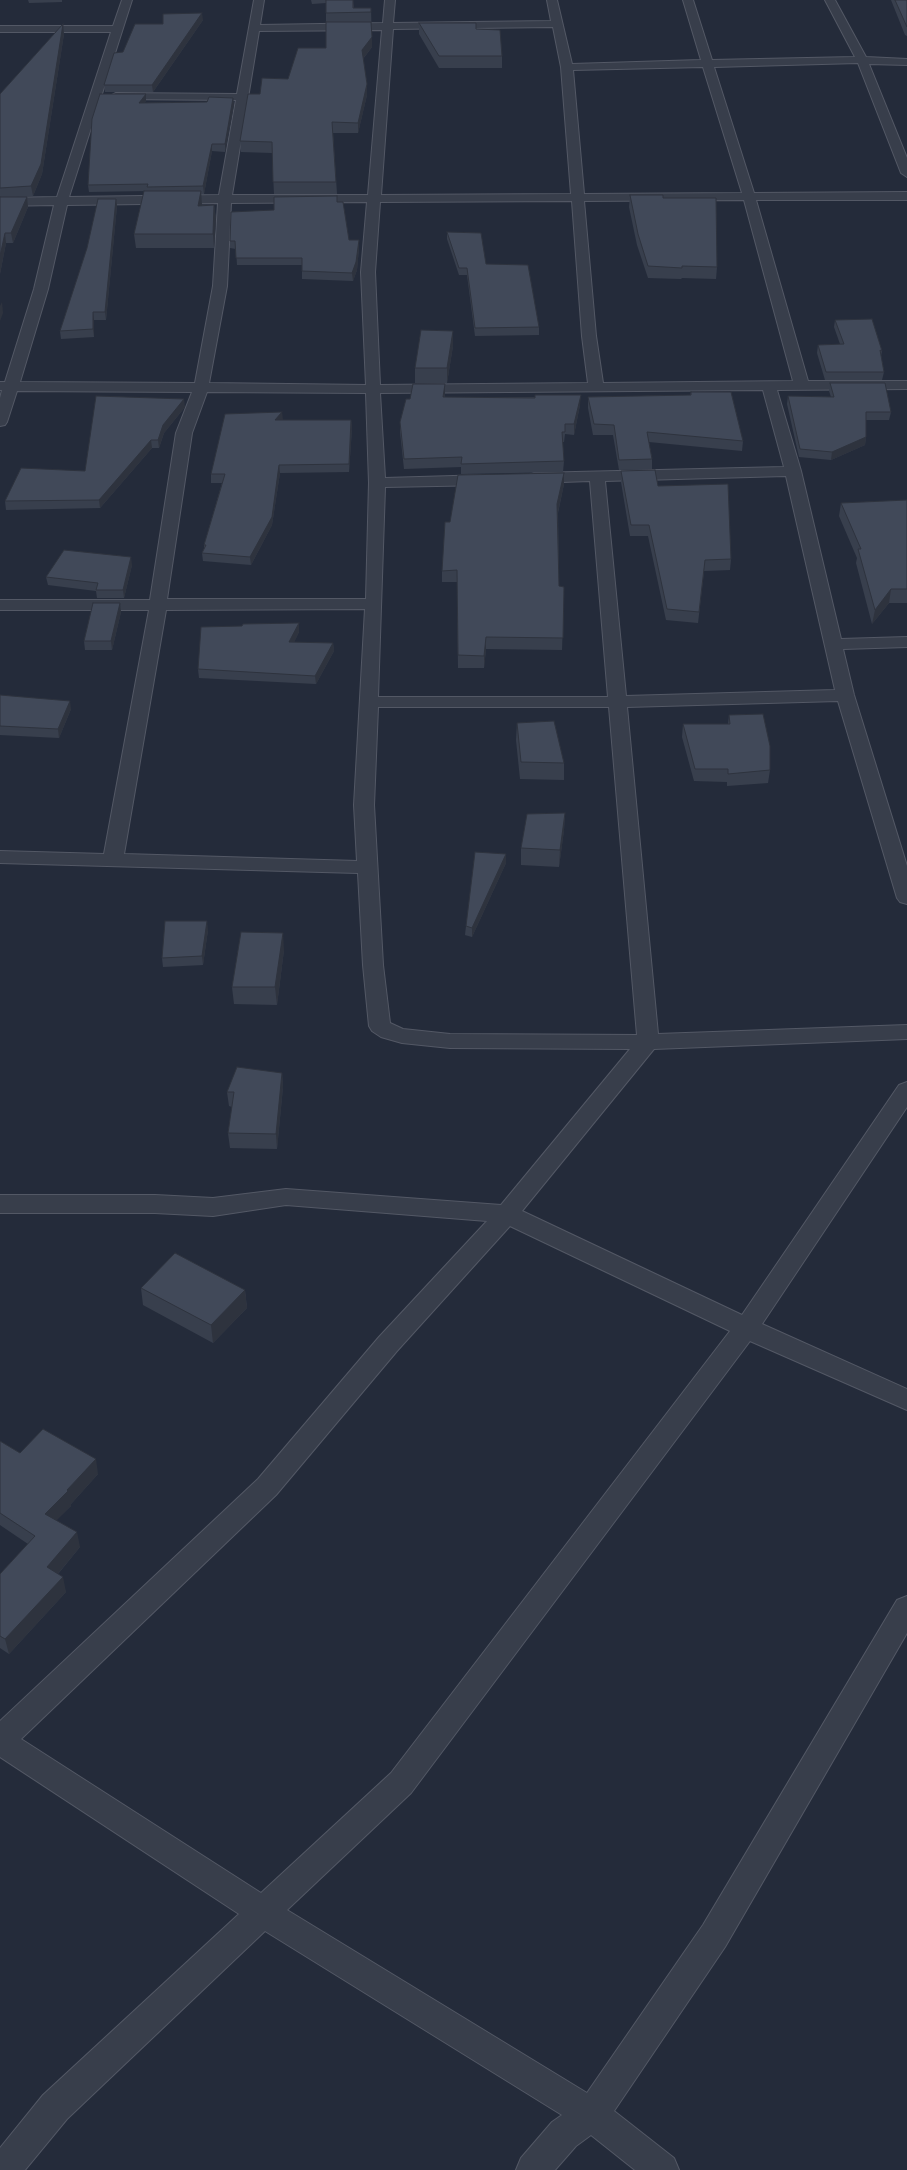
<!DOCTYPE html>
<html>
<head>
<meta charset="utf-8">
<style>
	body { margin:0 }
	canvas { display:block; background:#242b3a }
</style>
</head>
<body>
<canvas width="907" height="2170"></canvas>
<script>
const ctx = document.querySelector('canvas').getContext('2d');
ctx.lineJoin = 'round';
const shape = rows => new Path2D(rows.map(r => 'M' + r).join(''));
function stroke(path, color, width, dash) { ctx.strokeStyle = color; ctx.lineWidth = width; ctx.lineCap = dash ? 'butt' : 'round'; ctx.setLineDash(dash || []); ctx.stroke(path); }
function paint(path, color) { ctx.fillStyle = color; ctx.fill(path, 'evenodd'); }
const minor = shape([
	[122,0,132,0,69,197,219,195,236,100,116,99,110,96,116,93,237,94,254,0,264,0,260,25,383,23,385,0,395,0,393,23,551,21,547,0,557,0,572,64,701,60,683,0,693,0,712,60,855,57,825,0,835,0,866,57,907,59,907,65,869,64,907,158,907,177,901,173,858,63,714,67,754,193,907,192,907,200,756,200,808,381,907,381,907,389,777,390,801,471,841,639,907,637,907,647,843,649,854,695,907,866,907,904,900,902,897,898,838,701,627,707,658,1034,907,1025,907,1039,654,1049,522,1211,742,1315,899,1085,907,1082,907,1107,762,1324,907,1389,907,1410,750,1341,411,1793,287,1910,587,2093,703,1925,897,1600,907,1596,907,1633,725,1947,614,2111,674,2158,679,2170,635,2170,591,2135,576,2146,555,2170,516,2170,521,2158,552,2122,562,2115,265,1931,67,2119,25,2170,0,2170,0,2148,43,2095,239,1914,0,1757,0,1721,258,1479,379,1337,487,1221,286,1205,213,1216,155,1213,0,1213,0,1195,155,1195,213,1198,286,1189,501,1205,630,1049,450,1048,402,1043,381,1037,372,1031,369,1026,363,965,358,873,0,863,0,851,104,854,149,610,0,610,0,600,150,600,176,433,192,392,17,391,7,422,5,425,0,426,0,398,2,390,0,390,0,382,5,382,34,289,54,205,0,206,0,198,57,197,111,32,0,32,0,26,113,26,122,0],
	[553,27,561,67,571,194,381,195,393,29,553,27],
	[382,30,368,195,232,195,259,31,382,30],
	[703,67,742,193,584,194,573,70,703,67],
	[744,200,793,381,603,383,596,336,584,201,744,200],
	[572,201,582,336,588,383,380,385,375,272,380,202,572,201],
	[367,202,361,272,366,385,209,383,227,286,231,203,367,202],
	[218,203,213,286,195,383,20,382,48,289,67,205,218,203],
	[763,390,784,467,534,473,529,475,526,478,529,481,534,483,590,481,608,697,378,697,385,487,488,485,493,483,496,480,493,477,488,475,385,478,380,393,763,390],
	[207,392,366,393,369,483,366,599,167,599,192,433,207,392],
	[786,476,835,690,626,696,605,481,786,476],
	[365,609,354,805,357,861,124,854,166,610,365,609],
	[378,707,609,707,637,1035,450,1034,403,1029,390,1023,383,965,374,805,378,707],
	[510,1226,730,1331,391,1773,261,1893,21,1739,276,1495,397,1351,510,1226]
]);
const wall = shape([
	[28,0,62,0,62,2,29,3],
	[311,0,353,0,354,8,371,8,372,47,363,59,367,84,367,95,358,133,333,133,337,194,274,194,272,153,241,152,240,141,260,94,288,79,326,48,326,3,312,4],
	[891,0,907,0,907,36,905,35],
	[203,20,153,92,105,92,104,85,123,52,163,24],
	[419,23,476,29,502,56,502,68,439,68,419,34],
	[63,24,64,34,42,174,33,196,16,197,27,197,28,207,13,243,6,243,0,274,0,94],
	[146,94,146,101,144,103,207,102,233,98,234,104,225,152,212,151,204,194,201,194,202,205,214,205,216,219,214,248,136,248,134,234,147,191,89,192,88,185],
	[630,195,663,198,717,267,716,279,682,278,681,279,648,278,637,245,629,207],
	[116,199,117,206,106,320,94,320,94,337,61,339,60,331],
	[337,202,349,240,359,240,359,248,357,270,353,281,302,279,302,265,237,265,236,249,230,248,230,241,274,210],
	[447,232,486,264,539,327,539,335,475,336,467,275,459,275,447,239],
	[835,320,882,351,881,356,884,372,882,380,825,380,817,353,818,345,840,344,834,327],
	[453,346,447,383,415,383,415,368],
	[830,383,891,412,889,420,866,420,866,437,865,445,831,460,799,457,787,404,788,396,831,397,829,391],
	[445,384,445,397,535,397,535,395,580,405,574,435,565,434,564,442,562,442,564,461,563,472,461,474,461,467,404,469,400,432,400,422,410,399],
	[691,392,743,441,742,451,649,442,652,459,652,469,619,470,613,435,593,435,588,408,588,397,690,395],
	[185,407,164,433,159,448,152,448,100,508,6,510,5,501,85,471],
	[282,420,351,420,352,428,349,472,280,473,272,525,251,565,203,561,202,553,204,549,204,545,222,483,211,483,211,474],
	[621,471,658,486,731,559,730,570,704,571,698,623,666,620,648,536,630,536,621,482],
	[564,473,564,484,558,513,559,586,564,587,562,650,486,649,484,668,458,668,457,582,442,582,442,571],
	[907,500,907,603,889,603,872,624,856,563,857,558,839,516,841,503],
	[132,565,124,598,97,598,96,591,48,585,46,577],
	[120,603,121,612,112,650,85,650,84,641],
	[299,623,299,632,294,642,333,643,334,651,316,684,199,678,198,669,242,626],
	[0,695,71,709,59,738,0,735],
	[729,715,770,770,768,783,727,786,727,782,694,781,682,737,683,724,728,724],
	[517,723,564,763,564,780,520,779,516,740],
	[565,813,564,830,559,867,521,865,521,848],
	[506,854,506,863,472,937,465,935,466,926],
	[208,930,203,965,163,967,162,958],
	[284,950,277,1005,234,1004,232,987],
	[282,1073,283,1087,277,1149,230,1148,228,1133,232,1107,229,1106,227,1092],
	[141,1288,245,1290,247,1308,213,1343,143,1305],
	[0,1441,20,1453,98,1474,71,1504,71,1506,56,1520,80,1547,58,1574,66,1592,9,1654,0,1648,0,1574,28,1544,0,1525]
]);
const shadedWall = shape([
	[202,13,203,20,153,92,152,85],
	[63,24,64,34,42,174,33,196,31,186],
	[372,37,372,47,362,60,362,50],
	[367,84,367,95,358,133,358,123],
	[146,94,146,101,140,110,139,103],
	[233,98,234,104,225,152,225,144],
	[212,144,212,151,204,194,203,186],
	[201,191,202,205,199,220,198,206],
	[27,197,28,207,13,243,11,233],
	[116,199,117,206,106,320,105,312],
	[214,205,216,219,214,248,213,234],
	[5,233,6,243,0,274,0,256],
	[359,240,359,248,357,270,353,281,352,273],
	[2,302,3,313,0,321,0,306],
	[93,312,94,320,94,337,93,329],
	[453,331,453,346,447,383,447,368],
	[445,384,445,394,443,407,443,397],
	[581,395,580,405,574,435,574,424],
	[184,399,185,407,164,433,159,448,158,440,163,425],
	[282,412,283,420,275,420],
	[351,420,352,428,349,472,349,464],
	[866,437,865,445,831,460,832,452],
	[151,440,152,448,100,508,99,500],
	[279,465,280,473,272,525,251,565,250,557],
	[564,473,564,484,557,516,557,504],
	[131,557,132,565,124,598,123,590],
	[891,589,889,603,872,624,875,610],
	[120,603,121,612,112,650,111,641],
	[299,623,299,632,290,651,289,642],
	[486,637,486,649,484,668,484,656],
	[333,643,334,651,316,684,315,676],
	[70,701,71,709,59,738,58,729],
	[565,813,564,830,559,867,560,850],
	[506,854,506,863,472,937,472,928],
	[207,921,208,930,203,965,202,956],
	[283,933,284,950,277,1005,275,987],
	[282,1073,283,1087,277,1149,276,1134],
	[245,1290,247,1308,213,1343,211,1325],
	[96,1459,98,1474,71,1504,71,1506,48,1529,45,1514],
	[77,1532,80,1547,51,1582,47,1567],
	[63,1577,66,1592,9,1654,5,1639]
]);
const building = shape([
	[326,0,353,0,353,8,371,8,371,12,326,13,326,0],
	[895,0,907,0,907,27,895,0],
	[202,13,152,85,104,85,114,53,123,52,135,24,163,24,163,14,202,13],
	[326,22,371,22,372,37,362,50,367,84,358,123,332,122,336,182,273,182,272,142,240,141,248,94,260,94,262,78,288,79,298,48,326,48,326,22],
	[419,23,476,23,476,29,500,30,502,56,439,56,419,23],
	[63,24,41,164,31,186,0,188,0,94,63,24],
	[100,94,146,94,139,103,207,102,209,97,233,98,225,144,212,144,203,186,147,187,148,184,88,185,92,119,100,94],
	[144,191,201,191,198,206,214,205,213,234,134,234,144,191],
	[630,195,663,195,663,198,716,198,717,267,682,266,682,268,648,266,638,234,630,195],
	[337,196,337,202,343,202,349,240,359,240,356,262,352,273,302,271,302,258,236,258,235,241,230,241,231,212,274,210,274,197,337,196],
	[0,197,27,197,11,233,5,233,0,256,0,197],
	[98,199,116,199,105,312,93,312,93,329,60,331,87,248,98,199],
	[447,232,481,233,486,264,528,265,539,327,475,328,467,268,459,268,447,232],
	[872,319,882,351,880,350,884,372,826,372,818,345,844,344,835,320,872,319],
	[421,330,453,331,447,368,415,368,421,330],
	[830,383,885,383,891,412,866,412,866,437,832,452,800,449,788,396,834,397,830,383],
	[413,384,445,384,443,397,535,398,535,395,581,395,574,424,565,424,565,432,562,432,564,461,461,464,462,457,404,459,400,422,406,399,410,399,413,384],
	[691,392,731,392,743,441,647,432,652,459,619,460,614,425,594,424,588,397,691,395,691,392],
	[96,396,184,399,163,425,158,440,151,440,99,500,5,501,21,468,85,471,96,396],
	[282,412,275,420,351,420,349,464,279,465,272,517,250,557,202,553,206,545,204,545,225,474,211,474,225,414,282,412],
	[655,470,658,486,728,484,731,559,705,560,699,612,667,609,649,525,631,525,621,471,655,470],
	[564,473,557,504,559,586,564,587,563,638,486,637,484,656,458,655,457,570,442,571,445,522,450,522,458,475,564,473],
	[907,500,907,589,891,589,875,610,858,549,861,549,841,503,907,500],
	[64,550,131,557,123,590,96,590,98,583,46,577,64,550],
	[93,603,120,603,111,641,84,641,93,603],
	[299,623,289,642,333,643,315,676,198,669,201,627,242,626,243,624,299,623],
	[0,695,70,701,58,729,0,726,0,695],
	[763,714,770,746,770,770,728,774,728,769,695,769,683,724,730,724,729,715,763,714],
	[554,721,564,763,521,762,517,723,554,721],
	[565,813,560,850,521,848,527,814,565,813],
	[475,852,506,854,472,928,466,926,475,852],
	[165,921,207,921,202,956,162,958,165,921],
	[241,932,283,933,275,987,232,987,241,932],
	[237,1067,282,1073,276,1134,228,1133,234,1092,227,1092,237,1067],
	[175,1253,245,1290,211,1325,141,1288,175,1253],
	[43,1429,96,1459,67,1490,68,1491,45,1514,77,1532,47,1567,63,1577,5,1639,0,1636,0,1574,35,1536,0,1513,0,1441,20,1453,43,1429]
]);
stroke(minor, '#535865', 2);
paint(minor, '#383e4b');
paint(wall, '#383f4d');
paint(shadedWall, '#2e333e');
paint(building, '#414959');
stroke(building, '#2e333e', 1);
</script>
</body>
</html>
